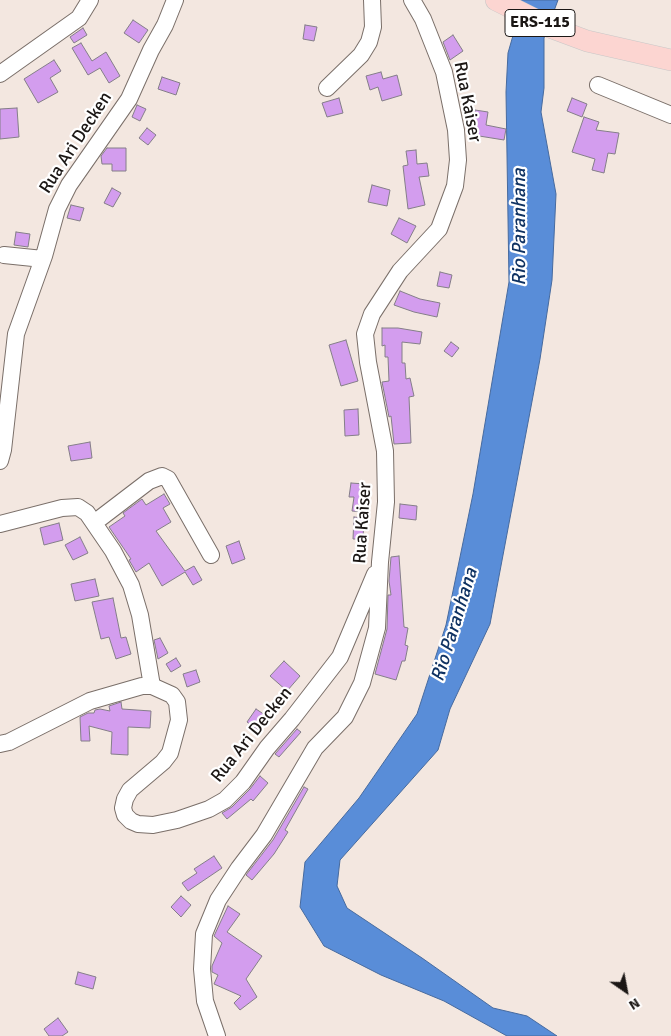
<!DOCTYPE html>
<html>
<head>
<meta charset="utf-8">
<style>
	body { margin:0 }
	#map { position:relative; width:671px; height:1036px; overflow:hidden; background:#f3e7e0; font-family:Signika,sans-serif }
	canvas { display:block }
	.north { position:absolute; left:601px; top:966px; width:50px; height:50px; -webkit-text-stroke:4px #fff; paint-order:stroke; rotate:147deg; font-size:14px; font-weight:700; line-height:20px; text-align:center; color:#1b1715 }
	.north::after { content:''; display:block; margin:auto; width:18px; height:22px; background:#1b1715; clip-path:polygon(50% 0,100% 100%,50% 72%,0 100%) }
</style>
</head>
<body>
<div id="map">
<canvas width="671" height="1036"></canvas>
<div class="north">N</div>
</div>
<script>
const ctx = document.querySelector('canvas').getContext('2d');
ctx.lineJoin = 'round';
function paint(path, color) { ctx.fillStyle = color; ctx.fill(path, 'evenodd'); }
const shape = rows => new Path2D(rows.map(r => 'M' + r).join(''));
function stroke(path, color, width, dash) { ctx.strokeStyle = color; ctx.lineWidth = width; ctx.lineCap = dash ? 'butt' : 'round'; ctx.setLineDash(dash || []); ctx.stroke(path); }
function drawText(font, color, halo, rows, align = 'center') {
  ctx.font = font + ' Signika,sans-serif'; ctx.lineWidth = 4.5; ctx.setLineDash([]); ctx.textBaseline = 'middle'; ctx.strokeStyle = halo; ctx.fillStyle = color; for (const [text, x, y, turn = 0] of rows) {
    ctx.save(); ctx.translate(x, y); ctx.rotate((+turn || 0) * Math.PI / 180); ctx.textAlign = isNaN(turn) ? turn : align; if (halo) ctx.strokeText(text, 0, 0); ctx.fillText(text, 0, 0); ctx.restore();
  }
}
const water = shape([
	[517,0,558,0,544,38,544,88,541,112,556,194,552,280,540,359,490,624,450,709,438,750,340,860,337,886,347,908,422,958,493,1008,527,1016,557,1036,507,1036,444,1001,381,975,324,946,300,907,305,862,359,798,417,714,446,625,473,494,509,282,506,92,508,53,514,32,517,0]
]);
const building = shape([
	[133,20,148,30,139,43,124,33,133,20],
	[305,25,317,27,314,41,303,39,305,25],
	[83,28,87,35,74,43,70,37,83,28],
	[453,35,463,51,450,60,443,42,453,35],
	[81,43,92,61,106,52,120,76,109,83,100,68,88,75,72,48,81,43],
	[54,60,61,71,50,78,58,92,38,103,24,79,54,60],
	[381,72,383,79,397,75,402,95,382,101,378,87,370,90,366,76,381,72],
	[162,77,180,83,176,95,158,89,162,77],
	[339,98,343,113,327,117,322,103,339,98],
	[572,98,587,104,582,117,567,111,572,98],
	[137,105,146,109,140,121,132,117,137,105],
	[17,108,19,137,0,139,0,109,17,108],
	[475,110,488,112,486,125,506,129,504,140,473,135,475,110],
	[584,117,599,122,596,130,619,133,615,154,608,153,604,173,592,170,595,159,572,152,584,117],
	[147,128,156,135,148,145,139,138,147,128],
	[107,148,126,148,126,171,112,171,112,164,102,164,101,156,107,148],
	[416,150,417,164,427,163,429,176,419,177,425,205,408,209,403,166,408,165,406,151,416,150],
	[372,185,390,190,387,206,368,202,372,185],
	[112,188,121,193,113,207,104,203,112,188],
	[71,205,84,208,80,221,67,218,71,205],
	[399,218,416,226,407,243,391,234,399,218],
	[16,232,30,234,28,247,14,245,16,232],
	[440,272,452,275,449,288,437,286,440,272],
	[400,291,420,299,440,303,437,317,414,312,394,305,400,291],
	[382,328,398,328,422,332,420,344,402,342,402,363,405,363,406,379,410,378,414,396,409,397,411,443,394,444,391,416,389,417,382,382,389,381,388,357,385,357,385,345,382,346,382,328],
	[346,340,358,381,341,386,329,345,346,340],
	[451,342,459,348,452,357,444,351,451,342],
	[358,409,359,435,345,436,344,410,358,409],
	[90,442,92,458,71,461,68,446,90,442],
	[351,483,365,484,362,512,352,511,354,497,349,497,351,483],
	[164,494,170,504,163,508,171,522,156,531,185,571,194,566,202,580,193,585,185,572,162,586,149,563,136,572,129,560,131,559,109,527,125,516,123,513,142,499,146,505,164,494],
	[400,504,417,506,416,520,399,518,400,504],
	[354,517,364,518,363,539,353,539,354,517],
	[59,523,63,540,44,545,40,528,59,523],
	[80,537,88,553,73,560,65,545,80,537],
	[239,541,245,559,232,564,226,546,239,541],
	[399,556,404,627,408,628,405,645,408,646,405,661,402,661,396,680,375,674,387,629,388,595,391,595,389,581,391,557,399,556],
	[95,579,99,596,75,601,71,584,95,579],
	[113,598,121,638,126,637,131,654,116,659,109,637,101,639,92,602,113,598],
	[160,638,168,653,158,659,154,640,160,638],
	[176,658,181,666,171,672,166,664,176,658],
	[284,661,300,676,287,691,270,676,284,661],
	[196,670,200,682,187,687,183,674,196,670],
	[121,702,122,709,151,711,150,728,128,727,128,755,111,754,112,732,89,726,90,741,81,741,80,717,88,713,94,713,95,710,100,709,110,711,109,706,121,702],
	[256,709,268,717,258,730,247,722,256,709],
	[297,729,301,732,279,757,275,754,297,729],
	[260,776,268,783,253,801,251,799,227,819,222,813,232,807,250,789,260,776],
	[304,787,308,789,285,830,288,832,274,854,252,880,246,875,273,840,304,787],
	[214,856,222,868,188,891,182,883,197,873,194,869,214,856],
	[181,896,191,905,181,917,171,907,181,896],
	[228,906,240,914,227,932,262,956,246,979,257,997,240,1010,234,1003,241,996,214,984,218,975,212,972,212,966,222,943,214,936,228,906],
	[78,972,96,977,93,989,75,984,78,972],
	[58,1018,68,1032,62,1036,49,1036,44,1029,58,1018]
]);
const minor = shape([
	[0,74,79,18,90,0],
	[598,85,671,115],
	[327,88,361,55,369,42,373,27,372,0],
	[4,255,43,259],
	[0,461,3,450,16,334,44,256,57,209,69,185,129,99,151,50,165,25,175,0],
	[94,523,149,481,162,476,168,479,211,555],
	[0,524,62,508,78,507,87,513,113,551,131,585,140,615,152,686],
	[0,744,9,742,90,701,142,686,152,686,172,695,177,702,179,720,170,753,163,762,130,790,125,799,123,808,125,815,131,821,138,824,153,825,177,820,209,809,225,800,243,782,267,748,292,719,340,657,375,574],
	[217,1036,205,1001,202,969,204,934,218,900,239,868,264,835,315,748,345,717,362,683,377,628,380,562,386,502,385,451,368,362,365,334,372,314,400,271,439,229,455,186,458,160,456,130,444,72,423,19,412,0]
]);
const major = shape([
	[496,0,552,28,587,41,671,60]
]);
const shields = [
	[540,23,70]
];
const shieldNames = [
	["ERS-115",540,23]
];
const streetNames = [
	["Rua Kaiser",467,102,79],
	["Rua Ari Decken",76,143,-57],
	["Rua Kaiser",363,523,-86],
	["Rua Ari Decken",252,735,-51]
];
const waterNames = [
	["Rio Paranhana",520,227,-90],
	["Rio Paranhana",455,625,-73]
];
paint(water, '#598dd8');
stroke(water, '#466a9e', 1);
paint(building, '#d39dee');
stroke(building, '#847e88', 1);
stroke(minor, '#7a6f69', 18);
stroke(major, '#c8c7c7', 22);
stroke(minor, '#fff', 16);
stroke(major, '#fcd5d1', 21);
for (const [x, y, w] of shields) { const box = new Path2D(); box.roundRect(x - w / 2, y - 13.5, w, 27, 4); ctx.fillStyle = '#fff'; ctx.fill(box); stroke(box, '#1b1715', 1); }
drawText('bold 16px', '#1b1715', null, shieldNames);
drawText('18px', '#1b1715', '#fff', streetNames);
drawText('italic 19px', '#0f3262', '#fff', waterNames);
</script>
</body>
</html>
